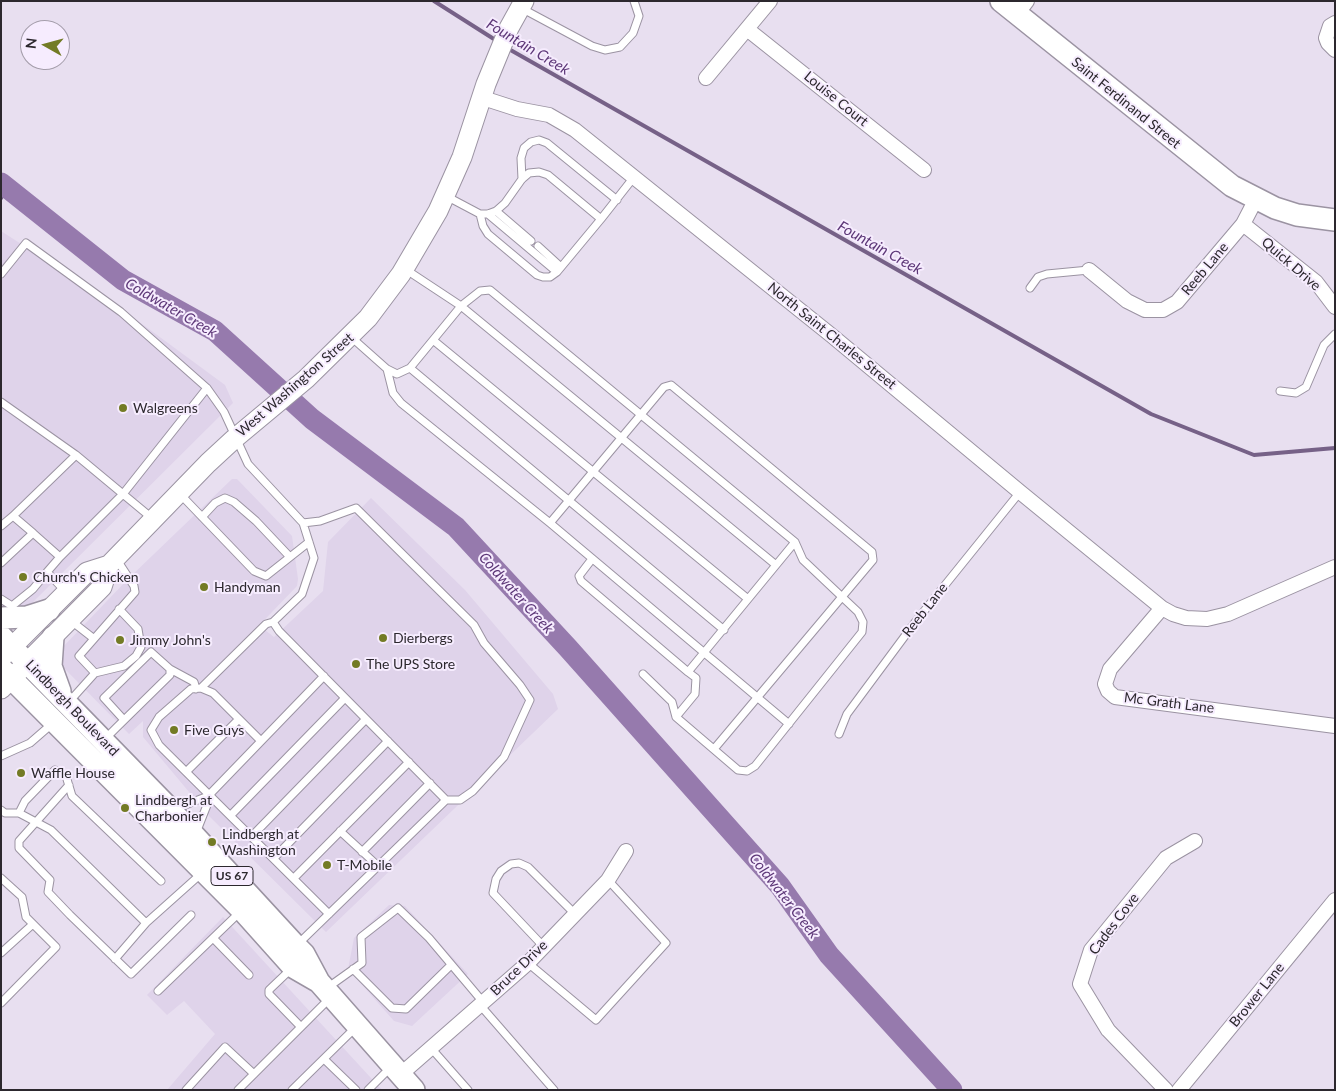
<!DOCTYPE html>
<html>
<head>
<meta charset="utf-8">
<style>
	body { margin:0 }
	#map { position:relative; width:1336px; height:1091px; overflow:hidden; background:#e8dff0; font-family:Lato,sans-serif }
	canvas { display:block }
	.frame { position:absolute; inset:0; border:2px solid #2c282e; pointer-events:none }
	.north { position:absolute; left:20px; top:20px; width:50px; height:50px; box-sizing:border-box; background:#f6ecfe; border:1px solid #a59eab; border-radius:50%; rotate:277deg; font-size:14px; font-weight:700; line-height:20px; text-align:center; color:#2c282e }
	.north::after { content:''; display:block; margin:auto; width:18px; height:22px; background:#737b25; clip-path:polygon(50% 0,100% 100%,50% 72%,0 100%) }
</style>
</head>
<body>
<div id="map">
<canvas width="1336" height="1091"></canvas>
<div class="frame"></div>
<div class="north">N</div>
</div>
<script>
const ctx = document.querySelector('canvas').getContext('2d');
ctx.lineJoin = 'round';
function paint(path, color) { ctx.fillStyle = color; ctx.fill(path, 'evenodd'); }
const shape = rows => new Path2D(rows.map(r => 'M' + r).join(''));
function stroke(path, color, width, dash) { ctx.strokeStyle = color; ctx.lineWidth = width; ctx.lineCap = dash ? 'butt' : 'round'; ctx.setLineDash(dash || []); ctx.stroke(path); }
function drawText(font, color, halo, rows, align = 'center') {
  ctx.font = font + ' Lato,sans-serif'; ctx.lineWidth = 4; ctx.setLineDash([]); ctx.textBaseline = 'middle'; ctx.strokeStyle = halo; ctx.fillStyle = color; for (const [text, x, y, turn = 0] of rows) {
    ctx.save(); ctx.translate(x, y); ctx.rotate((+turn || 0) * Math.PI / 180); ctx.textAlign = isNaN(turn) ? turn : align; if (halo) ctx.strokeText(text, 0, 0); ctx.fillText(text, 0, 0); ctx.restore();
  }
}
const built = shape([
	[1,231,119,307,225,385,233,403,31,604,17,610,1,608],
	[232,479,237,479,292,536,298,579,297,586,247,638,265,630,274,637,323,591,328,542,371,498,465,590,553,694,558,709,326,932,210,817,143,737,143,721,129,734,62,666,61,649,128,579],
	[389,905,405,906,468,974,412,1026,394,1021,348,969,354,938],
	[223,917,382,1090,167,1090,215,1034,184,1001,167,1015,147,995]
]);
const stream = shape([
	[434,1,497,41],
	[507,48,1151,414,1254,455,1335,448],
	[1,198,6,188]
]);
const river = shape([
	[1,183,123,280,215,331,312,419,456,527,568,648,780,886,829,955,952,1090]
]);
const lane = shape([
	[521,8,592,46,605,50,620,47,633,33,639,16,634,1],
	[522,179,521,158,524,148,531,142,539,140,547,143,617,200],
	[446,196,480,214,488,214,496,211,505,203,522,179,529,173,539,172,548,175,601,219,634,177],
	[496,211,531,241],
	[480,214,483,226,488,234,537,275,543,277,550,277,557,272,601,219],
	[488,214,557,272],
	[538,246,561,267],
	[1,274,26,243,121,312,207,388],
	[1030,288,1038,277,1047,274,1089,270],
	[351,337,387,369,397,374,410,368,461,306,405,269],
	[433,340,748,599],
	[410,368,724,630],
	[387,369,393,393,401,403,550,523,789,724],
	[1280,391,1296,393,1306,387,1324,345,1335,334],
	[1,402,76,455,13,516,33,533],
	[76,455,153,519],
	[180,494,254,571,266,576,309,542],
	[202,517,215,503,225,498,234,502,256,521,290,557],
	[303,523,320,521,356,508,474,625,484,643,520,685,530,700,504,757,473,791,460,800,446,800],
	[550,523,664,387,671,385,872,552,873,560,714,749],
	[1,526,13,516],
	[60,557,123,494,207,388,224,412,248,464,303,523,314,558,302,594,273,622,279,631,446,800,297,945],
	[592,559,579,576,581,581,688,672,795,542],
	[1,563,33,533,60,557,47,572],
	[1,599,12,606,33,589,47,572,66,592],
	[70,620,93,638],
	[273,622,266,624,201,688,191,689,159,717,151,730,159,745,329,914],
	[170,669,194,682,196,689],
	[95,673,79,656,135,592,134,586,117,560],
	[643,674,672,702,676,717,738,770,747,771,755,766,862,632,863,622,858,612,803,560,795,542,490,290,480,291,461,306,776,565],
	[201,688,213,693,260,740],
	[68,703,95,673,124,666,136,656,141,647,138,629,119,609],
	[676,717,695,694,696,678,688,672],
	[839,734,847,714,916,621,1020,492],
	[106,738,116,728,170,675,170,669,151,652,104,698,124,720],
	[1,756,30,743,53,723],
	[187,771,239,719],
	[69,785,19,841,19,848,50,880,48,892,70,915,131,974,191,915],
	[210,794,324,676],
	[173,807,185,805,211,795,196,833],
	[1,810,5,813,19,813,51,830,146,923],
	[19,813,25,801,55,770,66,776,72,796,161,881],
	[231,815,345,698],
	[340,831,378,866],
	[252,836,366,719],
	[362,852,430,783],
	[274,858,388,741],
	[1,878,22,897,26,917,56,947,1,1003],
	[294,878,409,762],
	[213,938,240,912],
	[543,946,493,893,496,879,501,871,511,864,519,863,528,867,575,914],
	[1,953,33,924],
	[115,959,146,923,202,873],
	[528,963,596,1020,666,943,608,880],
	[291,969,269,990,269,994,301,1027],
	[353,969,392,1008,406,1009,451,965],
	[327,988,362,963,361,937,398,908,429,938,483,1002],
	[158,991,213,938,249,975],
	[480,1005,554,1090],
	[431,1048,468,1090],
	[324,1059,356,1090],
	[186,1090,225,1047,254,1074],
	[238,1090,329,999],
	[292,1090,355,1028],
	[368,1090,391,1067]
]);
const street = shape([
	[1017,14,1027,1],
	[1335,23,1330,26,1326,38,1328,43,1335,50],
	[747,29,924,170],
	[706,78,770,1],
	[483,98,517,109,549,115,575,130,831,335,1020,492,1162,608,1173,614,1186,618,1207,619,1228,614,1335,567],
	[1243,224,1316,282,1335,307],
	[1089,270,1127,301,1145,310,1163,310,1177,302,1243,224,1256,199],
	[1162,608,1110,669,1105,684,1108,691,1115,697,1335,726],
	[400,1075,528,963,608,880,626,851],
	[1166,1090,1108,1030,1080,984,1091,950,1166,858,1195,841],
	[1179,1090,1335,900]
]);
const secondary = shape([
	[1,658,87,572,109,565],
	[1,689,102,587,109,565,208,463,234,439,306,379,368,318,401,274,438,211,462,157,486,84,509,28,524,1]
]);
const primary = shape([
	[1001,1,1232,186,1275,208,1297,215,1335,220],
	[1,618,27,617,49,610],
	[1,636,168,807,296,946,304,954,319,982,414,1090],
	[53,637,51,666,60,691],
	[1,668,242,910,293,967,319,982]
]);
const markers = [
	[123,408,5,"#737b25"],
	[23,577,5,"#737b25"],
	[204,587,5,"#737b25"],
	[383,638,5,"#737b25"],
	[120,640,5,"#737b25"],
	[356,664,5,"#737b25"],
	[174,730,5,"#737b25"],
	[21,773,5,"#737b25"],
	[125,808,5,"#737b25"],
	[212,842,5,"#737b25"],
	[327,865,5,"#737b25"]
];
const shields = [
	[232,876,42]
];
const shieldNames = [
	["US 67",232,876]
];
const streetNames = [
	["Louise Court",836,99,39],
	["Saint Ferdinand Street",1126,103,39],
	["Quick Drive",1291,264,41],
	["Reeb Lane",1205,269,-50],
	["North Saint Charles Street",832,336,39],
	["West Washington Street",295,385,-41],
	["Reeb Lane",925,610,-52],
	["Mc Grath Lane",1169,703,7],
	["Lindbergh Boulevard",72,708,46],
	["Cades Cove",1114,924,-53],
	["Bruce Drive",519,968,-44],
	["Brower Lane",1257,995,-51]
];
const poiNames = [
	["Walgreens",133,408],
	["Church's Chicken",33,577],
	["Handyman",214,587],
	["Dierbergs",393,638],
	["Jimmy John's",130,640],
	["The UPS Store",366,664],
	["Five Guys",184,730],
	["Waffle House",31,773],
	["Lindbergh at",135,800],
	["Charbonier",135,816],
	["Lindbergh at",222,834],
	["Washington",222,850],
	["T-Mobile",337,865]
];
const waterNames = [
	["Fountain Creek",528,47,31],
	["Fountain Creek",880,248,29],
	["Coldwater Creek",171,308,30],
	["Coldwater Creek",516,593,48],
	["Coldwater Creek",784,896,52]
];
paint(built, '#dfd3ea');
stroke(stream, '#766187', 4);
stroke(river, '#967aad', 21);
stroke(lane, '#9b93a2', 9);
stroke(street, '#9b93a2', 16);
stroke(secondary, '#9b93a2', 21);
stroke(primary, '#9b93a2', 24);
stroke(lane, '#fff', 7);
stroke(street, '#fff', 14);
stroke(secondary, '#fff', 19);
stroke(primary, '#fff', 21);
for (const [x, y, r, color] of markers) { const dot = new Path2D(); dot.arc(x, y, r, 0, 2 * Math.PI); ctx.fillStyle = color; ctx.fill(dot); stroke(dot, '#f6ecfe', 2); }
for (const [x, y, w] of shields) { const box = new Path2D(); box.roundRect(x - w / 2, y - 9.5, w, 19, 4); ctx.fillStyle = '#f6ecfe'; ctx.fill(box); stroke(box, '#2c282e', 1); }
drawText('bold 12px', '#2c282e', null, shieldNames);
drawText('14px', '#2c282e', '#f6ecfe', streetNames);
drawText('14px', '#2c282e', '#f6ecfe', poiNames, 'left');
drawText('italic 15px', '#5d3778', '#f6ecfe', waterNames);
</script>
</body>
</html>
